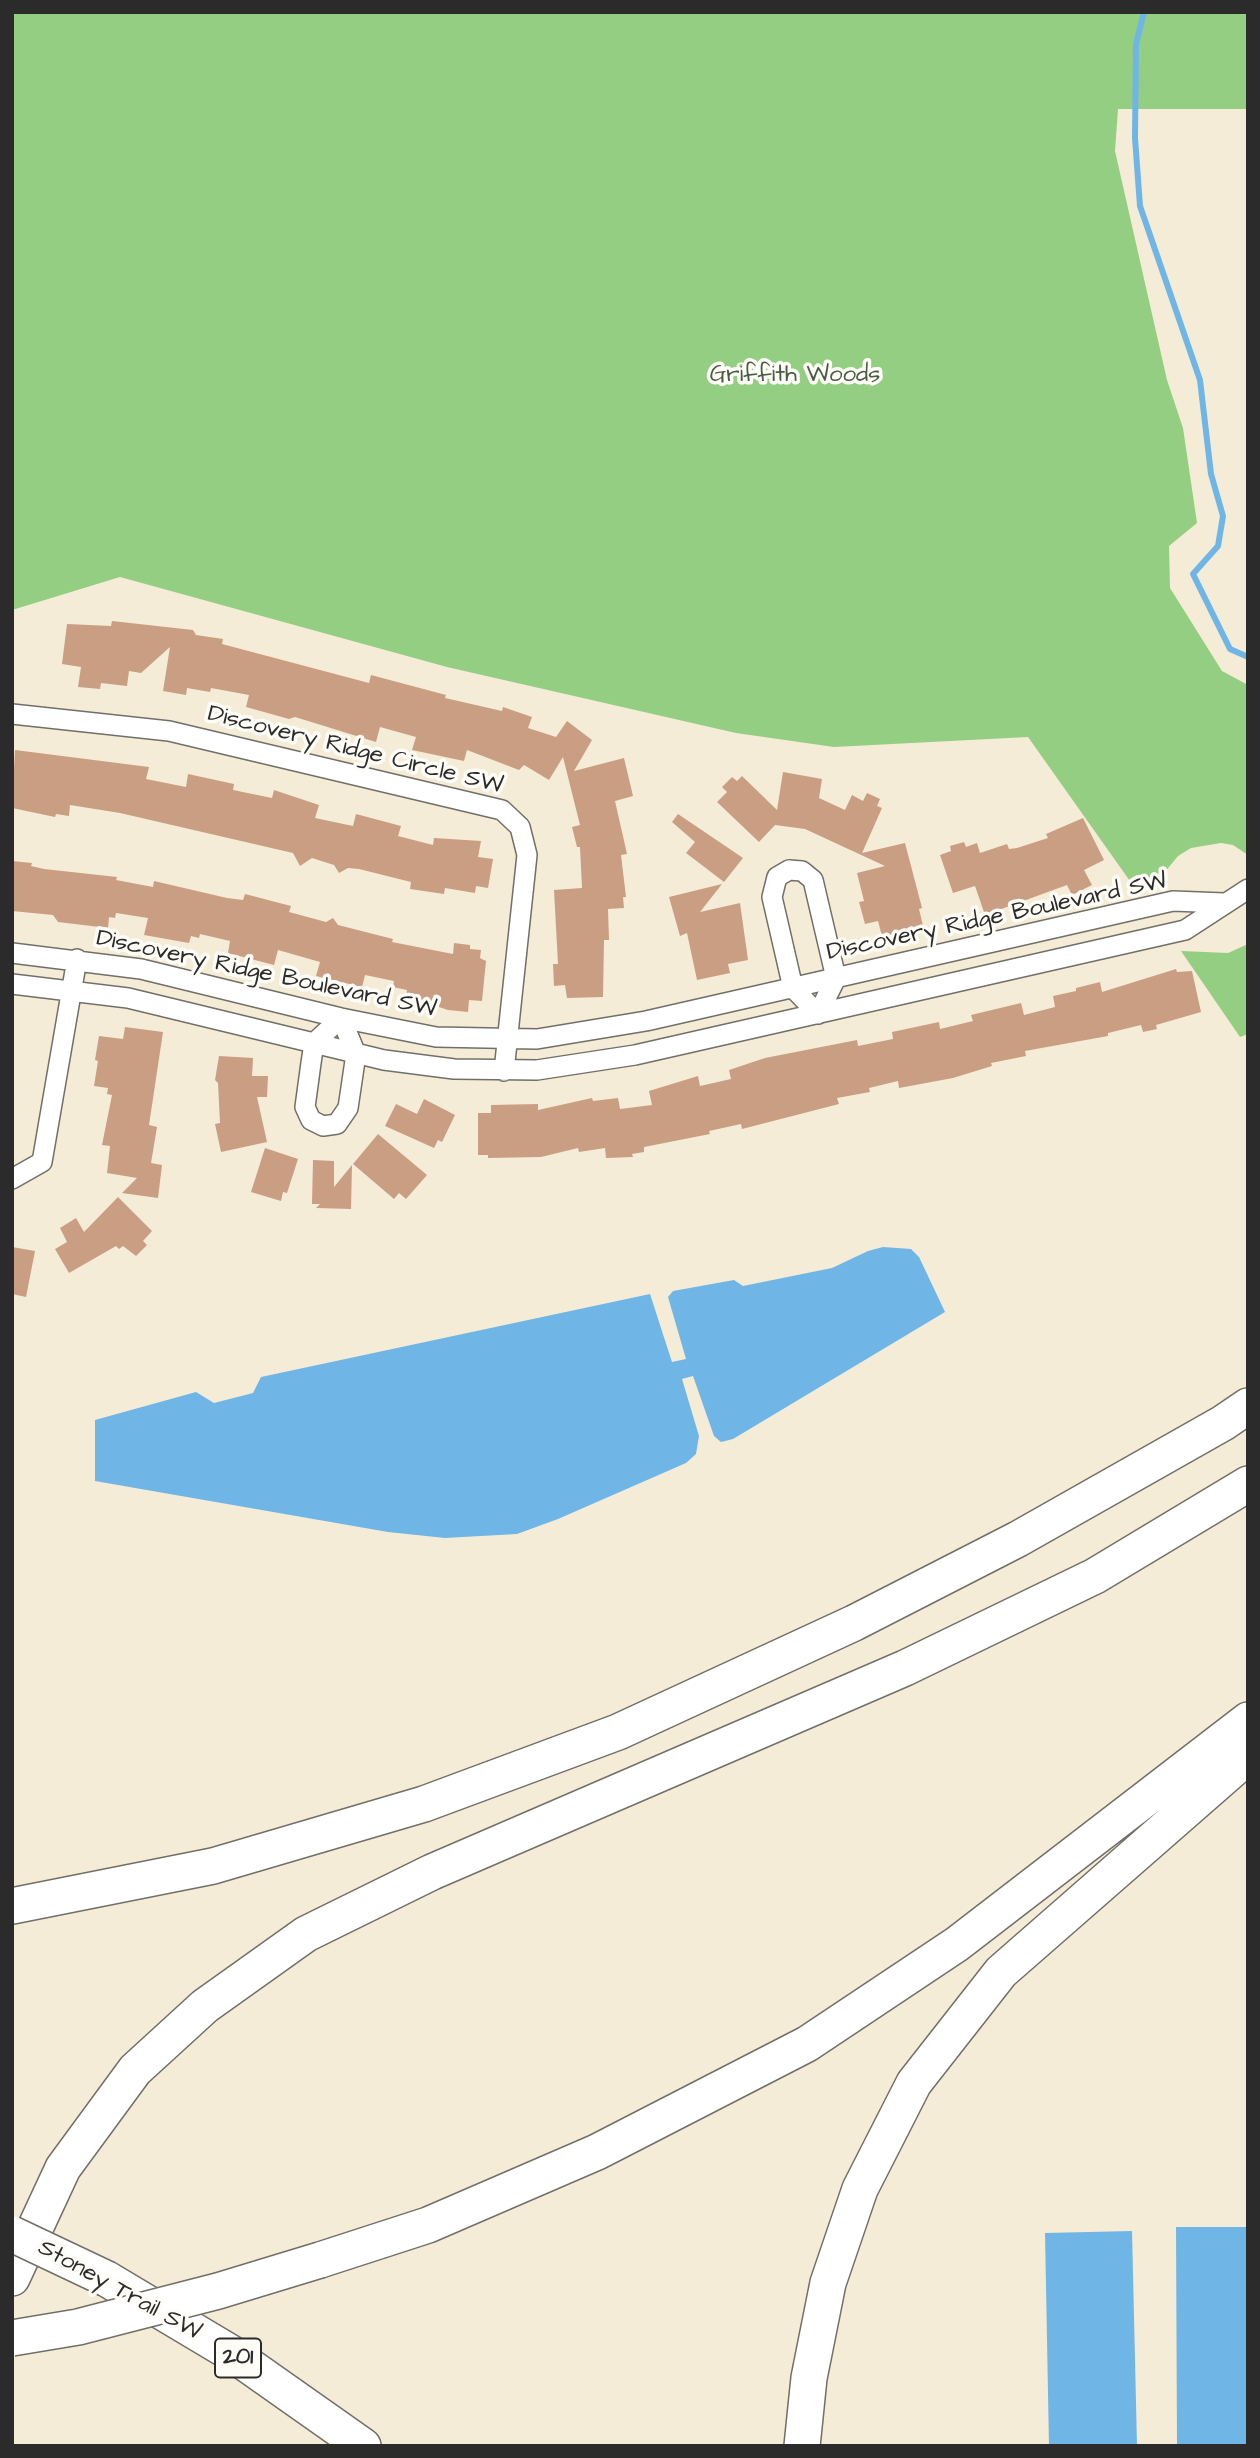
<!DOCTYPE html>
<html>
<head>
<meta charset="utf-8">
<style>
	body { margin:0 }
	#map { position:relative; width:1260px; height:2458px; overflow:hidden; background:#f4ecd7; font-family:"Architects Daughter",sans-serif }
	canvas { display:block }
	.frame { position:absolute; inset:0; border:14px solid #2b2b2b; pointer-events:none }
</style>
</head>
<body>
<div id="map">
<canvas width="1260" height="2458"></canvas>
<div class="frame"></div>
</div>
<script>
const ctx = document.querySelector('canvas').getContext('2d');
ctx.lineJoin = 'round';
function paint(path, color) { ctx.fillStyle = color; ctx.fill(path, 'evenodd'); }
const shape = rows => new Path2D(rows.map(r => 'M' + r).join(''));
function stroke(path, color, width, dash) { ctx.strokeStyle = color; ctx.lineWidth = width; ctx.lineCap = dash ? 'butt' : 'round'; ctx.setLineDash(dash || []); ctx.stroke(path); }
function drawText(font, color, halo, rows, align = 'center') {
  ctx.font = font + ' "Architects Daughter",sans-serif'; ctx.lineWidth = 7; ctx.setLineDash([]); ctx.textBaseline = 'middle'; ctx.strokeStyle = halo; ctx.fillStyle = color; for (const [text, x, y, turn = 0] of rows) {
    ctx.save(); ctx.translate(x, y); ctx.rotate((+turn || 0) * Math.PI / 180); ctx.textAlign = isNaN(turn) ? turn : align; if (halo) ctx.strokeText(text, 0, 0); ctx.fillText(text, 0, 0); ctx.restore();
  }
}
const green = shape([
	[12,12,1248,12,1248,109,1118,109,1115,151,1167,380,1183,428,1197,523,1169,546,1170,588,1222,671,1248,685,1248,855,1233,845,1221,843,1191,848,1178,856,1160,878,1137,891,1028,737,834,747,736,733,447,667,120,577,12,610],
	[1248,944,1248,1034,1240,1037,1181,951,1228,953]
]);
const water = shape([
	[883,1247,911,1249,919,1257,945,1312,733,1439,721,1442,714,1436,693,1376,682,1379,699,1436,696,1454,686,1463,558,1519,517,1534,445,1538,388,1532,95,1481,95,1420,196,1392,214,1403,253,1393,261,1377,650,1294,672,1362,686,1359,668,1297,673,1291,734,1280,743,1286,832,1268,868,1251],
	[1176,2227,1248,2227,1248,2446,1177,2446],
	[1132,2231,1137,2446,1049,2446,1045,2233]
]);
const stream = shape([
	[1144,12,1136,44,1135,138,1140,206,1200,380,1211,474,1223,516,1218,546,1193,574,1230,649,1248,657]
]);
const building = shape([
	[112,621,193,630,196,635,223,639,222,644,369,683,371,675,446,695,445,698,502,711,503,707,532,717,528,728,556,737,567,721,592,740,574,771,624,758,633,796,615,801,627,854,621,855,626,897,623,897,624,908,608,909,609,940,604,940,603,997,567,998,565,985,554,986,553,964,558,964,554,890,582,888,580,847,577,847,572,827,580,825,563,757,549,780,524,765,519,770,467,750,464,761,412,750,416,737,380,727,376,742,295,717,289,719,246,707,249,695,211,688,210,692,187,688,186,695,163,691,170,647,141,673,129,671,127,686,101,683,100,689,78,687,81,667,62,664,67,624,111,626],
	[15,750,149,767,146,779,186,787,188,774,234,784,233,790,272,798,274,790,319,805,315,818,353,826,356,814,401,826,398,836,433,845,434,838,481,841,478,857,493,859,488,888,476,886,475,893,445,888,444,894,410,889,411,882,359,869,348,868,339,873,334,865,312,858,300,866,293,853,120,813,70,805,69,816,56,814,55,817,12,808],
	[783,772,822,779,819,798,845,810,852,795,863,801,867,793,880,799,877,806,882,808,862,853,905,843,922,908,919,909,924,930,883,940,878,921,865,924,859,902,864,901,857,873,885,866,805,829,775,825,759,842,717,802,727,792,722,787,732,777,737,781,742,776,777,810],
	[678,814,743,858,724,882,686,853,695,842,672,822],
	[1083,818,1104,860,1084,870,1092,885,1072,895,1067,885,985,915,975,886,953,893,940,855,951,851,950,846,964,842,966,847,977,843,980,853,1007,844,1009,849,1017,848,1048,838,1046,834],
	[12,861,32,863,31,866,44,869,117,877,116,880,153,887,154,881,227,898,243,900,245,894,291,906,289,912,326,922,333,918,338,925,393,939,392,942,453,954,454,943,470,945,470,949,481,950,480,958,486,961,482,1001,469,1000,468,1012,448,1010,439,1007,439,1003,406,997,407,990,393,987,394,981,365,975,362,987,316,976,320,962,278,950,274,965,228,953,230,941,200,934,199,938,191,936,189,943,144,935,148,918,116,913,115,918,109,917,108,928,58,922,53,915,12,911],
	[722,884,700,912,740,903,748,960,728,964,730,973,697,980,687,933,680,936,669,897],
	[1176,969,1177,972,1192,971,1201,1012,1156,1025,1157,1029,1143,1032,1141,1025,1108,1033,1108,1036,1025,1051,1026,1056,991,1063,992,1066,953,1078,899,1088,898,1081,869,1088,870,1092,837,1098,839,1104,742,1129,741,1124,709,1131,710,1134,644,1147,644,1152,632,1154,633,1157,606,1158,605,1148,579,1152,578,1148,541,1157,488,1158,488,1155,478,1155,478,1113,491,1113,491,1105,538,1104,538,1110,592,1098,593,1101,618,1098,620,1109,652,1105,649,1091,698,1076,700,1086,731,1079,729,1070,765,1058,857,1040,858,1046,893,1039,892,1032,939,1022,940,1029,973,1021,971,1015,1021,1003,1024,1015,1055,1007,1053,996,1076,991,1076,988,1100,982,1102,992],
	[125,1027,163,1032,149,1125,157,1127,151,1163,162,1165,158,1198,122,1193,137,1178,107,1173,110,1146,102,1145,112,1095,107,1094,108,1088,94,1086,98,1061,95,1060,99,1036,123,1039],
	[219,1056,253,1058,252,1076,268,1076,267,1097,257,1097,267,1142,221,1152,215,1124,220,1123,218,1083,215,1080],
	[424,1099,455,1115,442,1142,438,1140,434,1148,385,1126,396,1104,417,1114],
	[378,1134,427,1175,406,1199,399,1193,394,1199,353,1164],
	[265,1148,298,1159,287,1193,283,1192,281,1201,251,1192],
	[313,1160,334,1161,334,1187,352,1165,351,1209,316,1208,320,1204,312,1204],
	[118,1197,152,1231,143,1241,147,1245,136,1256,123,1246,119,1249,116,1246,69,1273,55,1249,67,1242,60,1228,76,1218,84,1232],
	[12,1247,35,1251,26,1297,12,1294]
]);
const street = shape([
	[12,714,169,731,502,810,520,827,527,855,504,1071],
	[789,870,802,871,813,880,836,978,818,1014,793,988,772,897,777,877,789,870],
	[12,953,141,969,341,1018,436,1037,537,1039,646,1021,1173,901,1224,903],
	[12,984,128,998,384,1060,454,1069,537,1070,635,1055,1185,930,1248,889],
	[341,1018,356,1054,348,1108,337,1124,323,1126,311,1120,305,1107,311,1063,314,1043,341,1018],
	[12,1179,42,1162,77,959]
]);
const highway = shape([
	[12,1906,213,1866,424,1804,618,1732,854,1623,1018,1539,1223,1423,1248,1406],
	[320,2260,428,2225,597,2152,807,2044,957,1944,1248,1720],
	[12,2278,63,2168,135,2070,205,2006,306,1934,432,1872,905,1668,1095,1576,1248,1484],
	[107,2279,231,2353,363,2446],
	[802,2446,809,2378,828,2283,860,2189,914,2083,1001,1972,1248,1756]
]);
const highwayBridge = shape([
	[12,2234,107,2279],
	[12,2338,78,2327,218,2291,320,2260]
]);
const shields = [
	[238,2358,46]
];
const shieldNames = [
	["201",238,2358]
];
const parkNames = [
	["Griffith Woods",795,376]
];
const streetNames = [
	["Discovery Ridge Circle SW",355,751,14],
	["Discovery Ridge Boulevard SW",997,918,-12],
	["Discovery Ridge Boulevard SW",266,975,12],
	["Stoney Trail SW",119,2291,29]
];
paint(green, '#94ce82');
paint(water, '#6fb6e6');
stroke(stream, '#6fb6e6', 6);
paint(building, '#ca9e83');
stroke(street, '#716f67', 22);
stroke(highway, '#716f67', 38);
stroke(street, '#fff', 19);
stroke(highway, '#fff', 35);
stroke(highwayBridge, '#716f67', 38, []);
stroke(highwayBridge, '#fff', 35);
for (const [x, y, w] of shields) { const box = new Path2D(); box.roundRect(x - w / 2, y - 19.5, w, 39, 5); ctx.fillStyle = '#fdfcf7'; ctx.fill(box); stroke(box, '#2b2b2b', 2); }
drawText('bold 23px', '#2b2b2b', null, shieldNames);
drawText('24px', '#4a5c45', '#fdfcf7', parkNames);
drawText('24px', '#2b2b2b', '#fdfcf7', streetNames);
</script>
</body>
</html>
